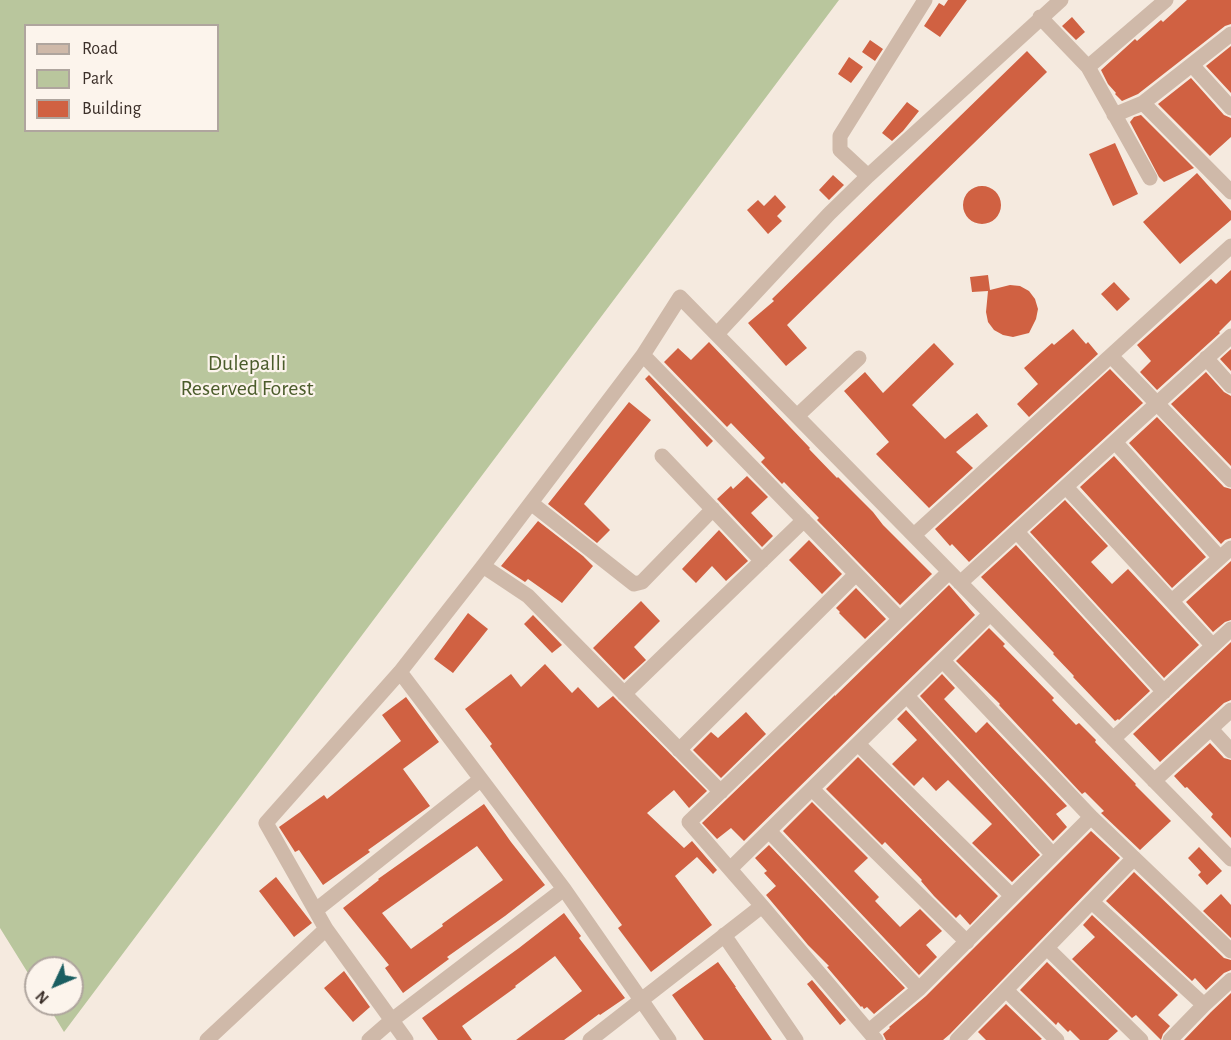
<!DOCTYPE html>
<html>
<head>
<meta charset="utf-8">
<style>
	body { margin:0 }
	#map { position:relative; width:1231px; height:1040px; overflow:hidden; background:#f5eadf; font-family:"Alegreya Sans",sans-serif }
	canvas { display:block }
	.legend { position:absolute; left:24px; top:24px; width:195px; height:108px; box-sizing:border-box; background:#fcf4ec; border:2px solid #afa59e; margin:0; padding:8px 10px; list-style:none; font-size:18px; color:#3b2f29 }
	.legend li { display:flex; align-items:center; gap:12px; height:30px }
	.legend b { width:30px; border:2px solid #afa59e }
	.north { position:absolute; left:24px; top:956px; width:60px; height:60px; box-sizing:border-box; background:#fcf4ec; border:2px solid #afa59e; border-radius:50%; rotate:226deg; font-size:16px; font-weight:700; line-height:24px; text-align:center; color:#3b2f29 }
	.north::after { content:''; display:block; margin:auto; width:21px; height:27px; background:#1b5e61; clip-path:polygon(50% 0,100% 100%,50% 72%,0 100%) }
</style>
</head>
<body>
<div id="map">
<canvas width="1231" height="1040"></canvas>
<ul class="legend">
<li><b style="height:8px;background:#cfb9a9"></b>Road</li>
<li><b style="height:16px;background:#b9c69d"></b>Park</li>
<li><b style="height:16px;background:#d06142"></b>Building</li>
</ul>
<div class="north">N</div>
</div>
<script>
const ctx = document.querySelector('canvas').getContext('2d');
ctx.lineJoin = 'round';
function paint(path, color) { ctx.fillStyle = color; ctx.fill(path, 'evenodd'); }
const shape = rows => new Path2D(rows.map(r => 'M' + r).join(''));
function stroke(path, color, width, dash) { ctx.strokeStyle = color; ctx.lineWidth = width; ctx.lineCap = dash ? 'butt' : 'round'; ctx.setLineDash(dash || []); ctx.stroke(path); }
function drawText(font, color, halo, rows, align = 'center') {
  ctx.font = font + ' "Alegreya Sans",sans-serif'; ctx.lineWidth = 4.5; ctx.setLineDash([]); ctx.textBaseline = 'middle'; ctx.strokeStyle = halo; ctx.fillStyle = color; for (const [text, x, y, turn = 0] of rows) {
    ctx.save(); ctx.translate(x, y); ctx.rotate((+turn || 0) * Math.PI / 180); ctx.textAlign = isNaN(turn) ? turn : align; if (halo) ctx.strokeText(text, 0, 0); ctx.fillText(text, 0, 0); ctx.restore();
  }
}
const green = shape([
	[0,0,839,0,64,1032,47,1004,72,1004,72,968,36,968,36,986,0,928],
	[26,26,218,26,218,130,26,130]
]);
const building = shape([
	[948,0,967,0,940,37,924,26,939,3,944,6],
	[1187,0,1231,0,1231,24,1225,26,1138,94,1122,101,1115,94,1116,93,1108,84,1101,70,1135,39,1137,41,1161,20,1163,22],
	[1072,17,1085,32,1076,40,1062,26],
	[870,40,883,49,875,61,862,52],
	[1231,46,1231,93,1206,66],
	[1027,51,1047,72,787,325,807,348,786,366,748,323,774,301,772,299],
	[849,57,863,67,851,83,838,74],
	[1191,78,1224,115,1231,118,1231,137,1210,156,1158,104],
	[907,102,919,111,903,131,892,141,882,133],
	[1141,115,1194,168,1164,182,1159,177,1130,122,1134,117],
	[1115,143,1138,194,1113,206,1089,154],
	[1197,173,1231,211,1231,220,1180,264,1143,222],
	[833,175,844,185,829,200,819,190],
	'963 205a19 19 0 1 1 38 0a19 19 0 1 1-38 0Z',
	[775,195,786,207,777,216,782,221,768,234,747,210,758,200,764,206],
	[1231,270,1231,320,1219,332,1220,333,1157,390,1140,372,1151,361,1137,345,1211,279,1216,284],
	[988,275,990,290,1010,285,1020,286,1029,291,1035,299,1038,309,1036,319,1029,333,1013,337,1003,335,994,330,988,322,986,312,988,291,972,292,970,277],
	[1114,282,1130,299,1117,311,1101,294],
	[1073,329,1086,344,1088,342,1098,354,1029,417,1017,404,1038,384,1024,368,1052,343,1054,345],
	[709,342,810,448,809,449,837,478,838,477,873,512,883,525,932,574,900,605,817,520,819,518,784,482,782,484,761,462,765,458,731,423,727,427,664,362,678,348,691,360],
	[934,343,954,364,912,405,945,439,977,413,988,426,956,452,973,468,929,508,876,454,889,442,844,391,865,372,883,393],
	[1231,349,1231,371,1220,359],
	[1110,369,1143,403,969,562,952,544,950,546,935,529],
	[1206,372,1224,392,1231,396,1231,466,1171,404],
	[649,375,713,441,707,447,645,379],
	[629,402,651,420,584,504,610,530,597,543,548,504],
	[1157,417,1224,487,1231,489,1231,538,1225,540,1221,544,1129,443],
	[1114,456,1206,557,1172,588,1080,487],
	[747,476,768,497,751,513,773,536,762,547,717,499,731,486,733,489],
	[1065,500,1108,546,1091,562,1112,584,1128,569,1199,645,1164,678,1030,532],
	[538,521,583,556,593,566,562,603,528,579,525,582,501,566],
	[719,530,748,561,726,581,712,566,696,583,682,569],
	[809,540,842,574,822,594,789,560],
	[1016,545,1150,691,1119,720,1118,719,1115,721,1073,677,1074,676,1053,654,1054,653,981,577],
	[1231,561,1231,620,1225,622,1213,632,1186,602],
	[949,585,975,615,744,841,731,828,717,839,702,823,835,695,835,696],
	[856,588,886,619,865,639,839,613,840,612,836,608],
	[641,601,660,621,634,647,646,660,624,680,593,648],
	[468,613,488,629,453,673,434,659],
	[533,615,562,645,552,653,524,624],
	[989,628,1005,644,1003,646,1054,698,1052,700,1076,725,1079,723,1096,740,1095,742,1136,784,1135,785,1171,821,1140,850,1101,813,1104,811,1085,792,1082,794,999,705,1000,704,956,661],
	[1231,642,1231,700,1224,703,1160,762,1133,734],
	[545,664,572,693,578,687,598,708,613,696,707,791,689,808,674,790,647,813,684,848,692,841,717,870,713,874,697,857,675,876,712,925,651,972,618,928,622,925,490,746,492,744,465,709,511,674,521,687],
	[942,674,955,688,944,699,976,733,987,722,1067,806,1056,814,1067,827,1053,841,920,696],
	[406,697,439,742,403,769,430,806,368,850,370,852,323,885,299,850,295,852,279,827,324,795,327,799,401,741,382,715],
	[906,710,1040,855,1012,882,972,843,992,824,948,780,936,791,923,777,914,786,892,764,917,740,897,719],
	[746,712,766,734,721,778,693,750,711,732,718,738],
	[1210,743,1224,758,1231,760,1231,838,1211,817,1213,814,1187,787,1185,788,1174,776],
	[858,757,998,896,970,925,960,914,956,918,934,896,921,881,922,880,885,842,882,845,826,789],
	[812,802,868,858,854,871,879,897,875,901,900,927,920,909,942,931,926,945,937,957,919,975,783,831],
	[484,804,511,842,545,885,505,916,447,957,449,959,403,993,385,968,389,965,343,908,379,880,378,879],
	[477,846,503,880,442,924,443,926,411,949,382,913],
	[1091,831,1120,858,950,1034,943,1040,886,1040,883,1034,890,1028,889,1027,926,996],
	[769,845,905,988,874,1014,867,1007,864,1009,862,1006,861,1007,827,967,829,966,808,945,766,895,776,886,764,873,767,871,755,858],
	[1199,847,1222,871,1207,885,1198,875,1201,872,1188,858],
	[1134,872,1224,958,1231,960,1231,970,1224,973,1206,990,1195,978,1192,981,1106,901],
	[276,877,312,923,294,937,259,891],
	[1221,894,1231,905,1231,938,1203,911],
	[564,913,581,936,579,938,625,998,600,1015,599,1014,564,1040,516,1040,582,991,555,956,515,986,516,987,462,1026,472,1040,438,1040,422,1018,519,948],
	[1092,915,1178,995,1158,1015,1170,1026,1163,1034,1161,1040,1136,1015,1132,1018,1072,959,1095,937,1083,925],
	[718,962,736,987,735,987,772,1040,704,1040,672,995],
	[1047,962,1118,1031,1108,1040,1080,1040,1070,1030,1068,1032,1058,1022,1056,1025,1020,990],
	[344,971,370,1007,353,1022,324,988],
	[812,980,846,1020,840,1025,807,984],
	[1231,993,1231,1040,1184,1040,1211,1012],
	[1006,1004,1042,1039,1040,1040,986,1040,978,1032]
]);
const minor = shape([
	[1040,17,1088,67,1150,178],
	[1192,65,1231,108],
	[1088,67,1166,0],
	[1143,103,1231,192],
	[1114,115,1143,103,1231,34],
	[868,176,840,150,840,136,925,0],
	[717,334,829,214,868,176,1061,0],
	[643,355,900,619],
	[1111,356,1231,480],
	[1206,358,1231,386],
	[797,416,859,358],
	[1115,442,1220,558],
	[662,456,762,561],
	[1066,487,1213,646],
	[531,503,634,584,642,582,713,509],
	[1017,532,1164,692],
	[914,535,1231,246],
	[483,566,528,596,721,792],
	[960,583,1231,336],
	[1172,601,1231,548],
	[943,661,1091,817,1231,951],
	[400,672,564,889,669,1040],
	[624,694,804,520],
	[907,696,1053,855],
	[1211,729,1231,751],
	[1113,739,1231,629],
	[858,744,1012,896],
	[679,750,856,574],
	[1154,781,1231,710],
	[812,789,967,942],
	[769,831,919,989],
	[730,869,990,614],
	[1092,902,1204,1005],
	[316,910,480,780],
	[724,935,796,1040],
	[1047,948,1141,1040],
	[1006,990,1057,1040],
	[869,1031,919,989,1091,817],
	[207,1040,326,929],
	[369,1040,392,1020,564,889],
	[406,1040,326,929,266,823,400,672,483,566,643,355,680,297,1231,859],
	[590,1040,762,906],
	[876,1040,762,906,689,822,949,572],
	[957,1040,1134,858],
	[1170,1040,1204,1005,1231,980]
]);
const parkNames = [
	["Dulepalli",247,363],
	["Reserved Forest",247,388]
];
paint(green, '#b9c69d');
paint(building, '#d06142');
stroke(minor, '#cfb9a9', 15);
drawText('22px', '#4b5c2b', '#fcf4ec', parkNames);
</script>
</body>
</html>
